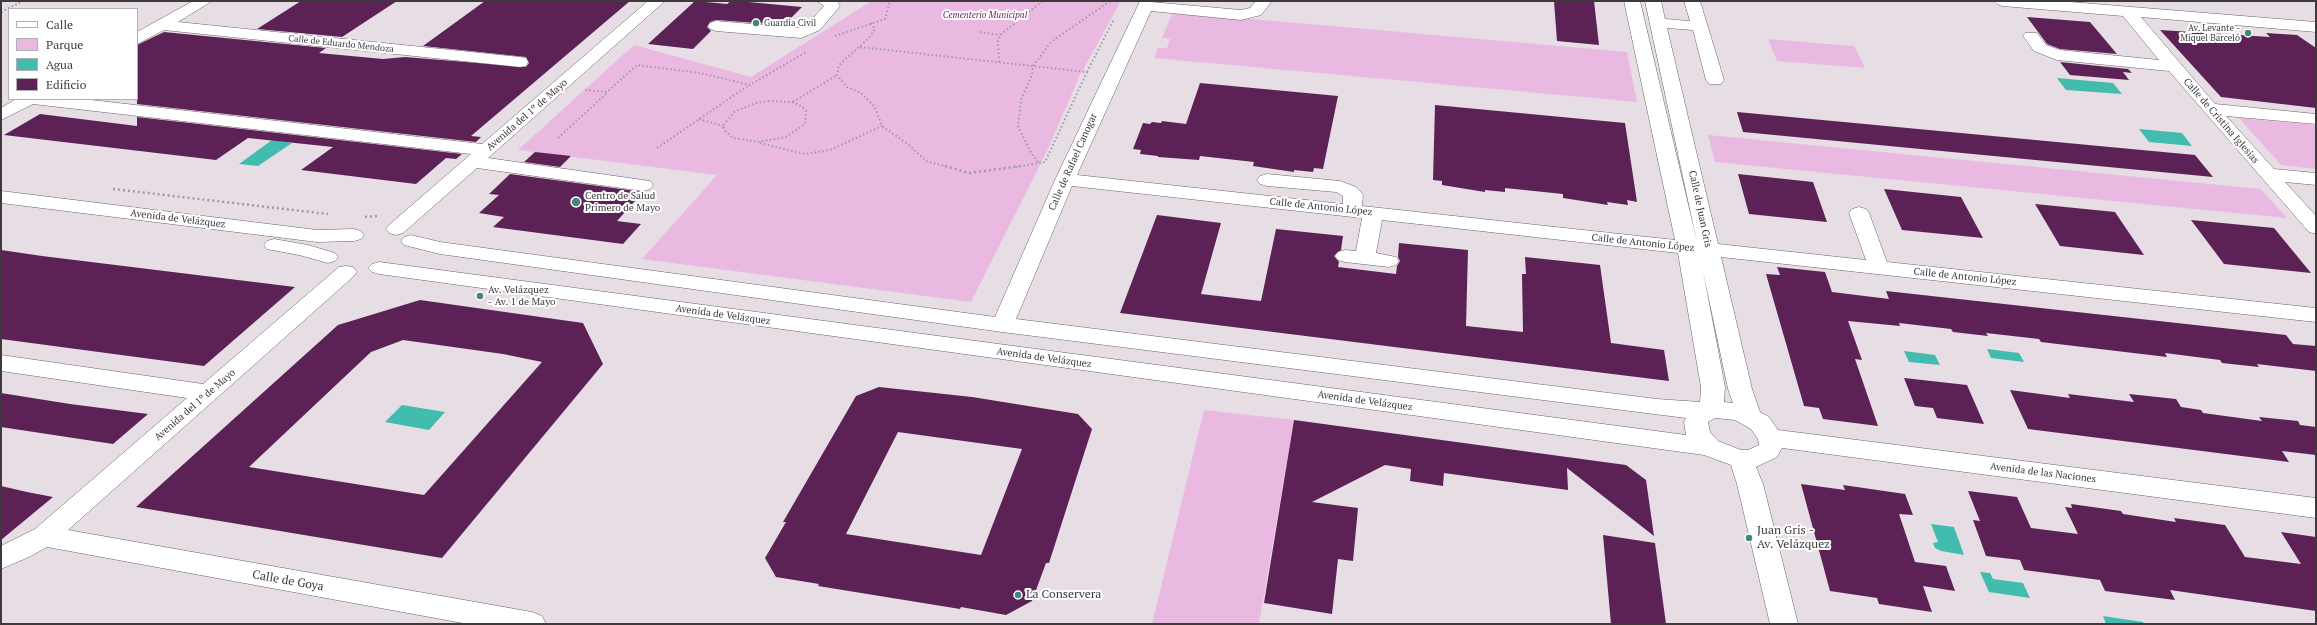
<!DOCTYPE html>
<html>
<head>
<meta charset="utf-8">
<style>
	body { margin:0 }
	#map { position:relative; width:2317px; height:625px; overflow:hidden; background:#e7dde5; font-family:"PT Serif",serif }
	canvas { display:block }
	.frame { position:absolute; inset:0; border:2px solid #3d393d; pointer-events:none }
	.legend { position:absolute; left:8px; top:8px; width:130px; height:92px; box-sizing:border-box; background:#fff; border:1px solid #b1b0b1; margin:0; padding:5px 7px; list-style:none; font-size:12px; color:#3d393d }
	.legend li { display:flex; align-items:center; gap:8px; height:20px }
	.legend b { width:20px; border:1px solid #b1b0b1 }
</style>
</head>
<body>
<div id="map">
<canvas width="2317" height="625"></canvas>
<div class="frame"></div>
<ul class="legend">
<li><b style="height:5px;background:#fff"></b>Calle</li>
<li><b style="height:11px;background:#eab9e1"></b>Parque</li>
<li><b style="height:11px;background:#41bcae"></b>Agua</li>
<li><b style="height:11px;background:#5c2256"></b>Edificio</li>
</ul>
</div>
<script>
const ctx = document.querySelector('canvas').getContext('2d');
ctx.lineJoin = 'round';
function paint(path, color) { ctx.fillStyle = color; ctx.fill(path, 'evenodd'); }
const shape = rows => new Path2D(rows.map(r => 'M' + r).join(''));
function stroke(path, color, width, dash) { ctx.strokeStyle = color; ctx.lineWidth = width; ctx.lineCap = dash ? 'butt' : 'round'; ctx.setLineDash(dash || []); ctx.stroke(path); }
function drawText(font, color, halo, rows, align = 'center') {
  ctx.font = font + ' "PT Serif",serif'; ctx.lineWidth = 4; ctx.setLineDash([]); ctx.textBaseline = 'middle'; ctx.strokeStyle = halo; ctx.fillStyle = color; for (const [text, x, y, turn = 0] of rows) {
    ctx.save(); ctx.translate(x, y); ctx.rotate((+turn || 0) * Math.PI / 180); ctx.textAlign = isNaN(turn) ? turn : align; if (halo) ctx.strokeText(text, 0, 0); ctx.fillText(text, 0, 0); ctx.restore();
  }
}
const green = shape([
	[869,1,1121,1,1079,77,1048,149,971,302,642,259,717,175,518,150,634,45,751,77,870,2],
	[1173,12,1627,52,1637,102,1154,58,1158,48,1167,48,1170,39,1162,38],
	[1768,39,1854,46,1865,68,1777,61],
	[2239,118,2316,125,2316,169,2281,165],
	[1708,135,2261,189,2287,218,1715,162],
	[1204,410,1294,420,1259,624,1152,624]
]);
const water = shape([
	[2057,78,2113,83,2122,94,2066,90],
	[2139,129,2182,133,2192,146,2149,142],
	[272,140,292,143,258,166,239,164],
	[1987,349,2019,353,2024,362,1991,358],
	[1904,351,1935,355,1940,365,1909,362],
	[402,405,445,412,429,430,385,422],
	[1931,524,1954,527,1964,555,1941,551,1935,548,1933,543,1938,542],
	[1980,572,1990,573,1993,579,2023,583,2030,598,1989,592],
	[2103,616,2143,622,2144,624,2106,624]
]);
const building = shape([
	[301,1,397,1,342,37,257,29],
	[485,1,630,1,471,136,481,137,476,142,137,104,137,45,164,32,326,48,319,53,383,59,405,57,526,67,529,63,526,57,423,46],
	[695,1,727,4,731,1,738,1,802,7,784,25,716,20,710,22,707,27,711,31,693,49,648,44],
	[1554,1,1594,1,1599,45,1557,41],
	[2027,17,2090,22,2117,54,2060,49,2047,44],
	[2160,30,2270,37,2266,33,2297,35,2316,48,2316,108,2221,97],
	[2060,62,2128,69,2132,73,2123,72,2129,80,2070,75],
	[1200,83,1338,96,1323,169,1314,168,1313,172,1294,170,1294,172,1253,166,1254,162,1200,156,1199,160,1158,157,1158,156,1140,154,1141,150,1133,149,1143,123,1150,124,1152,122,1161,123,1162,121,1186,124],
	[1435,105,1625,123,1637,202,1627,200,1628,205,1607,202,1608,205,1563,198,1563,194,1505,188,1505,192,1485,190,1485,192,1442,185,1442,181,1433,180],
	[1737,112,2195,155,2213,177,1743,132],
	[40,114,137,126,137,117,462,154,456,159,446,158,416,184,301,170,333,147,248,138,216,160,4,135],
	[535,152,571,156,560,167,524,162],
	[510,174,643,192,617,221,641,224,623,244,493,227,504,217,479,213,499,195,489,194],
	[1738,174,1813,182,1827,222,1749,214],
	[1884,189,1961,197,1983,238,1902,230],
	[2035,204,2115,212,2144,255,2060,246],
	[1157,215,1221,223,1201,294,1261,301,1276,229,1343,236,1341,250,1334,256,1339,262,1338,267,1396,274,1397,266,1400,261,1398,257,1399,243,1468,250,1466,326,1523,332,1522,274,1526,274,1525,257,1600,265,1611,343,1664,350,1669,381,1120,313],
	[2191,220,2274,228,2311,273,2224,264],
	[1,250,42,256,295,287,204,366,1,339],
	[1777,267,1825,272,1832,292,1889,299,1886,291,2286,335,2293,344,2316,346,2316,371,2257,364,2259,367,2222,363,2220,360,2165,353,2167,357,2041,342,2039,339,1986,333,1988,336,1953,332,1951,329,1899,323,1900,326,1848,321,1862,360,1855,359,1878,426,1823,419,1819,408,1804,406,1766,274,1780,275],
	[420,300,583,323,603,364,442,558,136,507,338,325],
	[403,340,503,354,542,362,424,495,249,467,371,352],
	[1904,378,1967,385,1984,424,1937,418,1933,408,1915,406],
	[879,387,972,397,1078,414,1092,429,1049,563,1046,563,1032,601,1006,615,961,607,960,609,818,586,819,584,776,577,765,558,786,522,783,522,856,396],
	[898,432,1022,449,981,555,846,534],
	[2010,390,2070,398,2068,394,2134,402,2129,394,2176,399,2181,407,2201,410,2203,413,2262,421,2259,417,2298,421,2300,425,2316,427,2316,455,2282,451,2289,462,2028,429],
	[1,393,70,404,148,414,113,444,1,427],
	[1294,420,1626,465,1646,480,1654,536,1567,468,1568,490,1444,473,1443,486,1410,481,1411,469,1385,465,1312,502,1358,508,1353,561,1338,559,1332,614,1264,603],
	[1801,484,1845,490,1843,485,1905,494,1913,515,1899,514,1915,562,1946,566,1955,591,1923,586,1932,612,1879,604,1877,598,1830,591],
	[1,486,27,492,53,497,1,540],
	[1968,491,2017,497,2031,528,2078,534,2065,507,2072,508,2071,504,2121,511,2123,514,2176,522,2174,518,2225,525,2245,557,2301,564,2281,532,2316,537,2316,611,2170,590,2175,600,2105,591,2100,580,2024,570,2020,560,1986,556,1973,520,1980,521],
	[1603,535,1655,543,1666,624,1611,624]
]);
const pathFar1 = shape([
	[1,12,23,1],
	[871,23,875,29,869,38,839,65,837,75,847,87,861,93,875,107,882,126,909,145,926,161,949,167],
	[980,32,1000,35],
	[835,36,885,19,890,1],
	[860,47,1087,72,1045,162,1016,167],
	[999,62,998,41,1000,35,1043,1],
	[1087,72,1114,19],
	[585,90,607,92,637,65,700,73,750,85,806,52],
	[768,101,792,102,801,106,806,111,805,124,786,137,758,142,733,138,726,132,723,126,734,112,756,103,768,101],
	[793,102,837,75],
	[699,119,723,126],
	[558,138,607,93],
	[760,143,805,154,830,150,882,126],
	[657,148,749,85],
	[1038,162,1030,151,1018,126,1021,100,1032,75,1033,66,1051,42,1110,1]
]);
const path = shape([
	[945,166,969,173,1020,166],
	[113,189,328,214],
	[365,217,378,216]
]);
const minor = shape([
	[193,1,212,1,178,22,520,57,526,58,528,62,526,66,520,67,164,30,137,44,137,32,193,1],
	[648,1,665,1,488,158,650,181,653,185,650,189,643,191,477,168,403,233,396,235,389,233,386,229,389,225,471,154,33,104,1,120,1,108,16,99,82,99,482,144,648,1],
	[817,1,837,1,840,6,820,30,801,38,716,31,710,29,708,26,710,23,716,21,799,28,808,24,824,6,817,1],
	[1140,1,1241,10,1250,8,1256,1,1272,1,1261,15,1241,20,1151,11,1077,175,1343,204,1343,196,1336,192,1267,186,1260,184,1257,180,1260,176,1267,174,1340,181,1356,187,1360,191,1363,195,1362,206,1675,240,1624,1,1640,1,1697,242,1645,1,1661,1,1665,19,1690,21,1684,1,1700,1,1724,80,1721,84,1709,84,1706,80,1693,30,1667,28,1718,244,1866,260,1849,213,1852,209,1859,207,1866,209,1869,213,1887,262,2316,308,2316,322,1721,257,1752,389,1760,412,1769,417,1778,430,2316,498,2316,518,1782,448,1777,457,1756,467,1763,484,1798,624,1770,624,1737,484,1731,465,1704,455,379,274,372,272,368,268,372,264,379,262,1686,435,1684,422,1686,418,1002,332,440,254,404,245,401,241,404,237,411,235,440,242,995,317,1055,180,1140,1],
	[1072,186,1362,218,1356,251,1345,250,1338,252,1335,256,1338,260,1345,262,1389,267,1396,265,1399,261,1396,257,1376,253,1382,220,1678,253,1701,387,1700,402,1657,399,1016,319,1072,186],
	[1703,271,1728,389,1733,403,1724,402,1725,387,1703,271],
	[1715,418,1735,420,1751,429,1758,439,1759,445,1748,450,1741,450,1718,441,1710,432,1708,422,1715,418],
	[1994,1,2058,1,2316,22,2316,32,2141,17,2215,104,2316,114,2316,124,2226,116,2274,169,2316,173,2316,185,2285,182,2316,216,2316,234,2309,232,2169,71,2057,60,2034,51,2023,36,2025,33,2037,33,2046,45,2060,50,2159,60,2123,16,2002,6,1997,4,1994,1],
	[1,191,317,230,354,229,361,231,364,235,361,239,354,241,317,242,1,203,1,191],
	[274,239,308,245,335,253,338,257,335,261,328,263,299,255,267,249,264,245,267,241,274,239],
	[346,266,353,267,357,272,353,277,68,530,532,612,542,616,546,624,468,624,47,547,29,557,1,569,1,546,35,529,187,398,1,371,1,355,203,384,339,267,346,266]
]);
const markers = [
	[756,23,4,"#42877e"],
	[2248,33,4,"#42877e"],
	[576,202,5,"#42877e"],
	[480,296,4,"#42877e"],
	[1749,538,4,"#42877e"],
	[1018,595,4,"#42877e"]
];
const farParknames = [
	["Cementerio Municipal",985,15]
];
const farPoinames = [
	["Guardia Civil",764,23],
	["Av. Levante -",2240,28,"right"],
	["Miquel Barceló",2240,38,"right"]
];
const farStreetnames = [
	["Calle de Eduardo Mendoza",341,44,6]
];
const streetNames = [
	["Avenida del 1º de Mayo",527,115,-41],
	["Calle de Cristina Iglesias",2221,121,49],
	["Calle de Rafael Canogar",1073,162,-66],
	["Calle de Antonio López",1321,207,6],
	["Calle de Juan Gris",1700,209,78],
	["Avenida de Velázquez",178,219,7],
	["Calle de Antonio López",1643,243,6],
	["Calle de Antonio López",1965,277,6],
	["Avenida de Velázquez",723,315,8],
	["Avenida de Velázquez",1044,358,8],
	["Avenida de Velázquez",1365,401,8],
	["Avenida del 1º de Mayo",195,405,-41],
	["Avenida de las Naciones",2043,473,7]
];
const poiNames = [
	["Centro de Salud",585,196],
	["Primero de Mayo",585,208],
	["Av. Velázquez",488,290],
	["- Av. 1 de Mayo",488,302]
];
const nearPoinames = [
	["Juan Gris -",1757,531],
	["Av. Velázquez",1757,545],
	["La Conservera",1026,595]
];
const nearStreetnames = [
	["Calle de Goya",288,581,10]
];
paint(green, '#eab9e1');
paint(water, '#41bcae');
paint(building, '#5c2256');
stroke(minor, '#6b6269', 1);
stroke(pathFar1, '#a29aa1', 2, [1.5, 2.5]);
stroke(path, '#a29aa1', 2.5, [2, 3]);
paint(minor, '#fff');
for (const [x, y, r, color] of markers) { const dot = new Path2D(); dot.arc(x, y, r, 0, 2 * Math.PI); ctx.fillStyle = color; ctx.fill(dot); stroke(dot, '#fff', 1.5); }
drawText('italic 9px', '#6a1b62', '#fff', farParknames);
drawText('9px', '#3d393d', '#fff', farPoinames, 'left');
drawText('9px', '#3d393d', '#fff', farStreetnames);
drawText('10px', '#3d393d', '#fff', streetNames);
drawText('10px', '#3d393d', '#fff', poiNames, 'left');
drawText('12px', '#3d393d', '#fff', nearPoinames, 'left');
drawText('12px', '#3d393d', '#fff', nearStreetnames);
</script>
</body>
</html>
